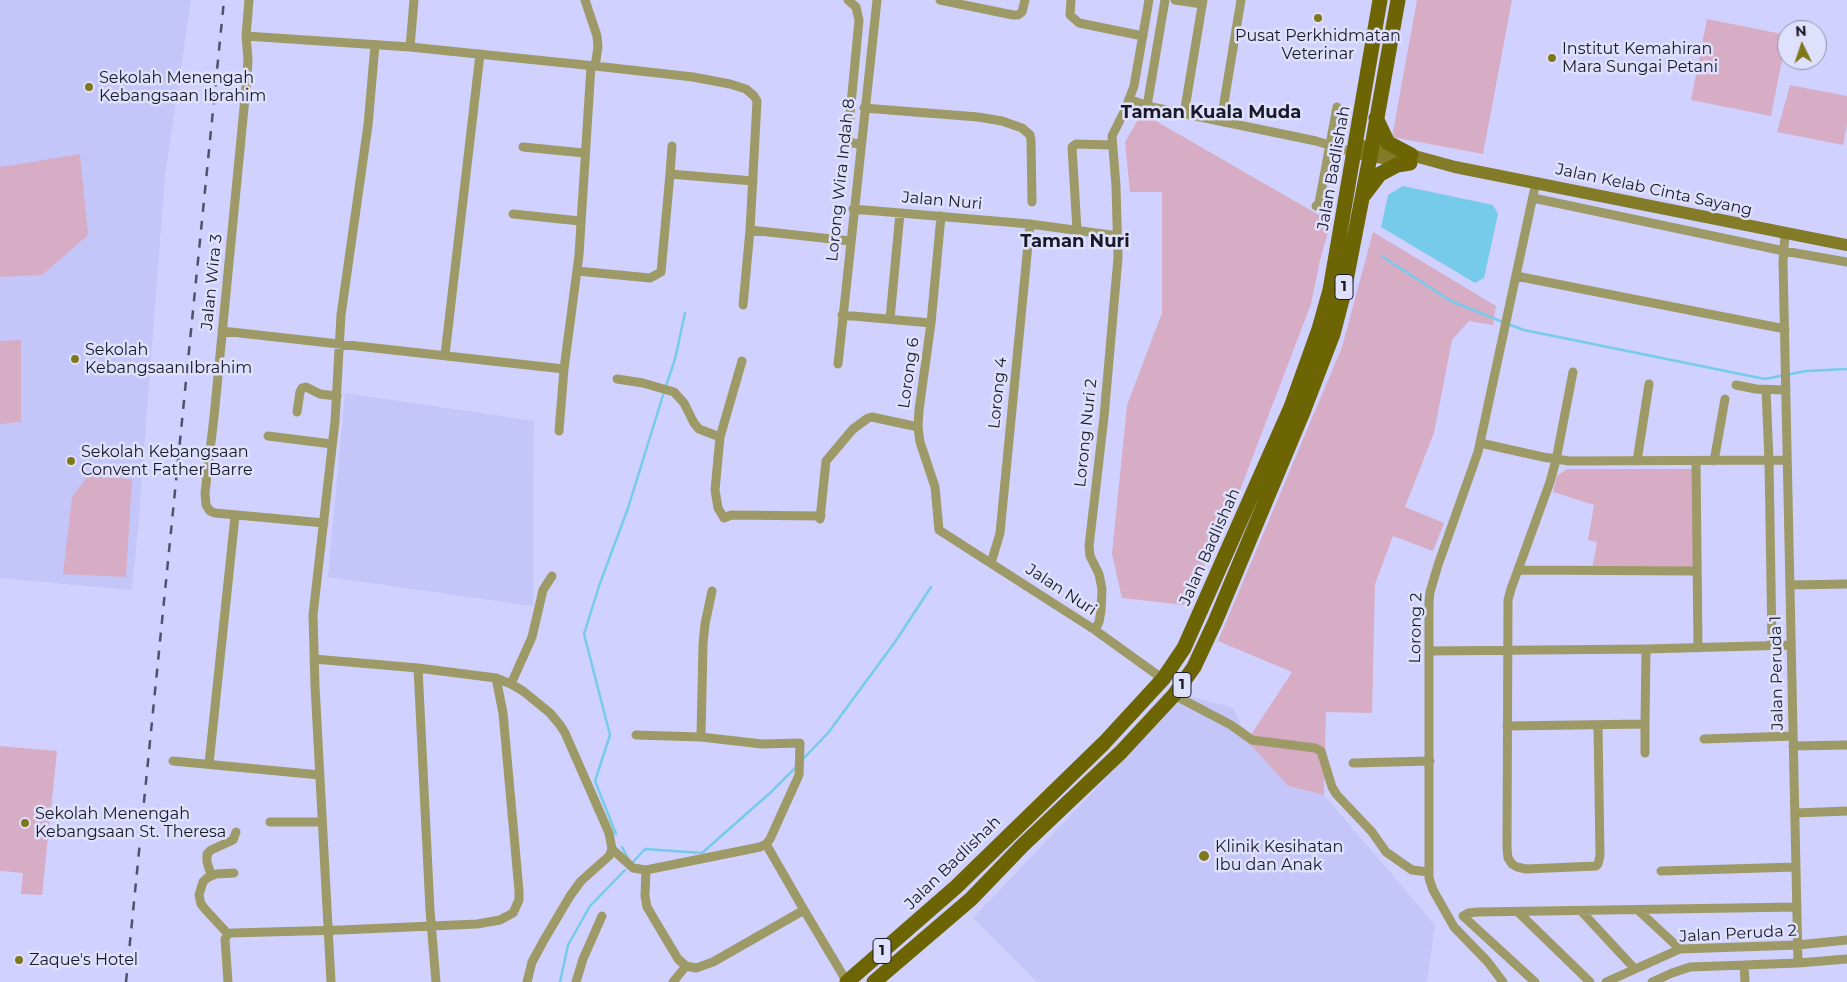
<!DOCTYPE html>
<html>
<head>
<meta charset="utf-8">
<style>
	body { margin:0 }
	#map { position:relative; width:1847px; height:982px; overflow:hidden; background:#d0d1fe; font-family:Montserrat,sans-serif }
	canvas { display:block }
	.north { position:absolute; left:1777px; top:20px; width:50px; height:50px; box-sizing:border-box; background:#dfe0fb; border:1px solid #9090a7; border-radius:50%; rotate:356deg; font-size:14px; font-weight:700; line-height:20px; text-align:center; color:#191929 }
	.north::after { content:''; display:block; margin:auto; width:18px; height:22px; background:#7f771b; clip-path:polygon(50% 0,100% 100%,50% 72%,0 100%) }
</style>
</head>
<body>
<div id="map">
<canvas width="1847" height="982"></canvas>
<div class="north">N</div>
</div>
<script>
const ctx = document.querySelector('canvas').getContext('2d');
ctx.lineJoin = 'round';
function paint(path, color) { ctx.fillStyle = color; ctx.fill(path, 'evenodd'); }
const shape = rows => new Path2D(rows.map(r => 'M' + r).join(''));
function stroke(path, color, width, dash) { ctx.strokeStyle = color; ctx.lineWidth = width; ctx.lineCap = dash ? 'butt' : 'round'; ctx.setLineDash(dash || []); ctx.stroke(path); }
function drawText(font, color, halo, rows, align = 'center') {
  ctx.font = font + ' Montserrat,sans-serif'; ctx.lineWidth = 5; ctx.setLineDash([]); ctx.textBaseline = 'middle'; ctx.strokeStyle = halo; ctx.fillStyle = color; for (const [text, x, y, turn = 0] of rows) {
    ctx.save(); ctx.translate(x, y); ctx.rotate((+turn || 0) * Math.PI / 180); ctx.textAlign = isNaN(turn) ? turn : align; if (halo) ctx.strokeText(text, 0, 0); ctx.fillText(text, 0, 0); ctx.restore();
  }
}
const built = shape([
	[0,0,191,0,165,175,138,528,132,590,0,578],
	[345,393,534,421,533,606,328,577],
	[1185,695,1233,708,1250,744,1288,786,1324,795,1435,925,1427,982,1037,982,973,918]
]);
const green = shape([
	[1417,0,1512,0,1483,154,1392,137],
	[1707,19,1787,35,1771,116,1691,100],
	[1790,85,1847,96,1847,125,1843,145,1777,132],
	[1142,113,1331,222,1320,260,1311,304,1237,498,1185,605,1122,598,1112,554,1127,405,1162,313,1162,192,1130,192,1125,142],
	[80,154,88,235,42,275,0,277,0,167],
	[1373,232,1496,306,1493,325,1469,321,1452,340,1434,433,1405,507,1444,523,1433,551,1393,536,1375,584,1372,713,1326,712,1324,795,1288,786,1247,741,1292,672,1218,641,1342,347],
	[21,340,21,422,0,424,0,341],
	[1567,469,1693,469,1693,568,1592,569,1597,542,1588,540,1594,505,1553,492,1557,476],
	[88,476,132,479,126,577,63,574,72,497],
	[0,746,57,751,42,895,21,894,23,873,0,871]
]);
const water = shape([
	[1403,186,1493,205,1498,214,1484,278,1475,283,1381,227,1388,195]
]);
const stream = shape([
	[1383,257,1451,301,1503,322],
	[1508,324,1524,330,1765,379,1806,371,1847,369],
	[666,386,675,359,685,313],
	[802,760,828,733,895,642,931,587],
	[616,834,595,781,610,735,584,634,599,586,628,508,664,392],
	[622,847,629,860],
	[632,863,645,849,702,853,770,793,797,766],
	[560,982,568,945,590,906,625,870]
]);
const minor = shape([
	[249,0,246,36,248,59,247,77,214,417,205,493,206,505,210,511,215,513,324,523],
	[585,0,597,36,598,47,595,66],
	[848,0,856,7,859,20,848,136,849,140,852,143,860,144],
	[940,0,1013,15,1018,15,1022,12,1025,0],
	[1071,0,1070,15,1079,23,1143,36],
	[1175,0,1202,4],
	[246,36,410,47,595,66,693,77,730,84,746,89,754,96,757,101,750,230,743,305],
	[410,47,414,0],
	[1129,99,1147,106,1316,141,1355,153],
	[1147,106,1165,0],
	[864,108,978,117,1002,121,1022,128,1030,135,1031,140,1032,202],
	[1184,114,1203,0],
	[1221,121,1241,0],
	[523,147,584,153],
	[670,174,672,146],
	[1533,198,1784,251,1847,262],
	[1316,206,1319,203,1337,107],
	[853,209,1030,224,1118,236],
	[513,214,580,221],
	[941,216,931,323,919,410,918,427,920,442,935,487,939,530,1095,630,1163,679],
	[750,230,850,241],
	[1077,230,1072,147,1076,144,1112,145],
	[1785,233,1783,262,1798,963],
	[577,271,650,278,661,272,670,174,753,181],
	[1516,276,1785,329],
	[842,315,931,323],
	[890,319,900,213],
	[222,331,564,369],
	[445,355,480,54],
	[742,361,720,437,715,490,718,508,724,518,731,515,821,516],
	[838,364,877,0],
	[1573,372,1556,460,1550,482,1511,589,1508,600,1507,848,1508,858,1512,864,1517,867,1526,869,1596,866,1598,864,1600,856,1598,725],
	[617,379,643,383,674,392,684,403,694,423,699,429,720,437],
	[1736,385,1756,389,1786,390],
	[1766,390,1769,461,1772,645],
	[297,412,300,392,302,388,306,387,320,394,337,396],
	[559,431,564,369,579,255,591,66],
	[268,436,332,444],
	[1480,443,1543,457,1569,461,1787,460],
	[1637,461,1649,384],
	[1696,461,1698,648],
	[1714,461,1725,399],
	[820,519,826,461,853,429,868,418,872,417,918,427],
	[991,563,1000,533,1030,224],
	[1518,570,1696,571],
	[1790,585,1847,584],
	[1095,630,1099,622,1101,611,1102,589,1099,574,1090,556,1089,546,1104,417,1118,258,1116,186,1112,136,1125,110,1134,86,1149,0],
	[1429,651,1646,649,1791,645],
	[314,659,418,668,496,678,511,684,523,691,550,713,560,725,565,733,609,833,612,849,609,856,581,881,570,896,544,940,532,962,527,982],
	[418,668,430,910,436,982],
	[511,684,532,637,543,590,552,576],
	[1174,695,1231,725,1252,740,1315,748,1321,751,1332,787,1337,795,1372,832,1386,852,1412,870,1429,872],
	[1645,724,1645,753],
	[1507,726,1645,724,1646,649],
	[701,737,703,644,705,624,712,591],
	[1704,739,1793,736],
	[1793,746,1847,745],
	[173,761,320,775],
	[1353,763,1430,761],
	[209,764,235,516],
	[1795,813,1847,811],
	[270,822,322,822],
	[766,844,804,910,847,982],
	[612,849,633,868,646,870,760,847,766,844,770,839,799,775,800,743,762,744,701,737,636,735],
	[646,870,645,896,647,907,678,959,686,966,696,968,713,962,804,910],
	[1661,871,1796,867],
	[211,875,207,862,207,854,211,850,233,840,236,832],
	[1639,911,1680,949],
	[1518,912,1590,982],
	[1582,912,1634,968],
	[228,934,205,909,201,904,199,895,203,882,207,878,216,874,234,873],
	[1744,965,1745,982],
	[228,982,225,939,228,934,232,933,341,930,477,924,500,920,513,913,519,900,519,891,503,713,496,678],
	[331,982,315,686,313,615,335,421,341,315,368,125,375,45],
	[576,982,583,959,602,916],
	[673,982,686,966],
	[1503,982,1487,961,1454,927,1433,890,1429,878,1429,602,1430,592,1438,565,1478,452,1536,182],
	[1535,982,1463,916,1468,913,1478,912,1797,907],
	[1606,982,1680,949,1798,945,1847,940],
	[1652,982,1672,973,1690,967,1798,963,1847,959]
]);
const secondary = shape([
	[1356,145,1411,155,1455,167,1847,245],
	[1355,153,1406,162]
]);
const primary = shape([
	[1376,118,1388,143,1411,155],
	[1364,195,1380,174,1397,165,1410,163],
	[847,982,956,887,1104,743,1163,679,1184,648,1291,407,1319,329,1330,290,1380,0],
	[874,982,971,899,1023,845,1121,752,1174,695,1194,667,1215,622,1303,412,1333,334,1343,296,1370,157,1398,0]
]);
const rail = shape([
	[126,982,224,0]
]);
const markers = [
	[1318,18,5,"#7f771b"],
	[1552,58,5,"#7f771b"],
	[89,87,5,"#7f771b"],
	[75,359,5,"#7f771b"],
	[71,461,5,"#7f771b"],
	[25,823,5,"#7f771b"],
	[1204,856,6,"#7f771b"],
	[19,960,5,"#7f771b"]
];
const shields = [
	[1344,287,18],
	[1182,685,18],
	[882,951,18]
];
const shieldNames = [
	["1",1344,287],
	["1",1182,685],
	["1",882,951]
];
const poiNames = [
	["Pusat Perkhidmatan",1318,36,"center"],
	["Veterinar",1318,54,"center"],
	["Institut Kemahiran",1562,49],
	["Mara Sungai Petani",1562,67],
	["Sekolah Menengah",99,78],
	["Kebangsaan Ibrahim",99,96],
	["Sekolah",85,350],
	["Kebangsaan Ibrahim",85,368],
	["Sekolah Kebangsaan",81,452],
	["Convent Father Barre",81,470],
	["Sekolah Menengah",35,814],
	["Kebangsaan St. Theresa",35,832],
	["Klinik Kesihatan",1215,847],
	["Ibu dan Anak",1215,865],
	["Zaque's Hotel",29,960]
];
const streetNames = [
	["Jalan Badlishah",1334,168,-80],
	["Lorong Wira Indah 8",841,180,-84],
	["Jalan Kelab Cinta Sayang",1654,190,12],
	["Jalan Nuri",942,201,5],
	["Jalan Wira 3",212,282,-84],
	["Lorong 6",909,373,-82],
	["Lorong 4",998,393,-84],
	["Lorong Nuri 2",1086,433,-84],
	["Jalan Badlishah",1210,547,-66],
	["Jalan Nuri",1061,590,33],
	["Lorong 2",1416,628,-89],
	["Jalan Peruda 1",1777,673,-91],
	["Jalan Badlishah",953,863,-44],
	["Jalan Peruda 2",1738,934,-3]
];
const neighbourhoodNames = [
	["Taman Kuala Muda",1211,113],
	["Taman Nuri",1075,242]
];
paint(built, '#c4c5f9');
paint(green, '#d7adc5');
paint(water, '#77cbea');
stroke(stream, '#77cbea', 2.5);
stroke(minor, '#9e9a67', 9);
stroke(secondary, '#837b27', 12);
stroke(primary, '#6d6504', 15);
stroke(rail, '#51516a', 2.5, [9, 9]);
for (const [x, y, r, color] of markers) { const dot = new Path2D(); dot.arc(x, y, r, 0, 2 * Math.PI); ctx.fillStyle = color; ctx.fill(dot); stroke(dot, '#dfe0fb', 2); }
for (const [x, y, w] of shields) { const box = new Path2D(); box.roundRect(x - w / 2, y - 12.5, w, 25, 4); ctx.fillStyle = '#dfe0fb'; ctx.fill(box); stroke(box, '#191929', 1); }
drawText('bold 15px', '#191929', null, shieldNames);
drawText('16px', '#191929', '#dfe0fb', poiNames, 'left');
drawText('16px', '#191929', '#dfe0fb', streetNames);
drawText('bold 18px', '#191929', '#dfe0fb', neighbourhoodNames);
</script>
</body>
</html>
